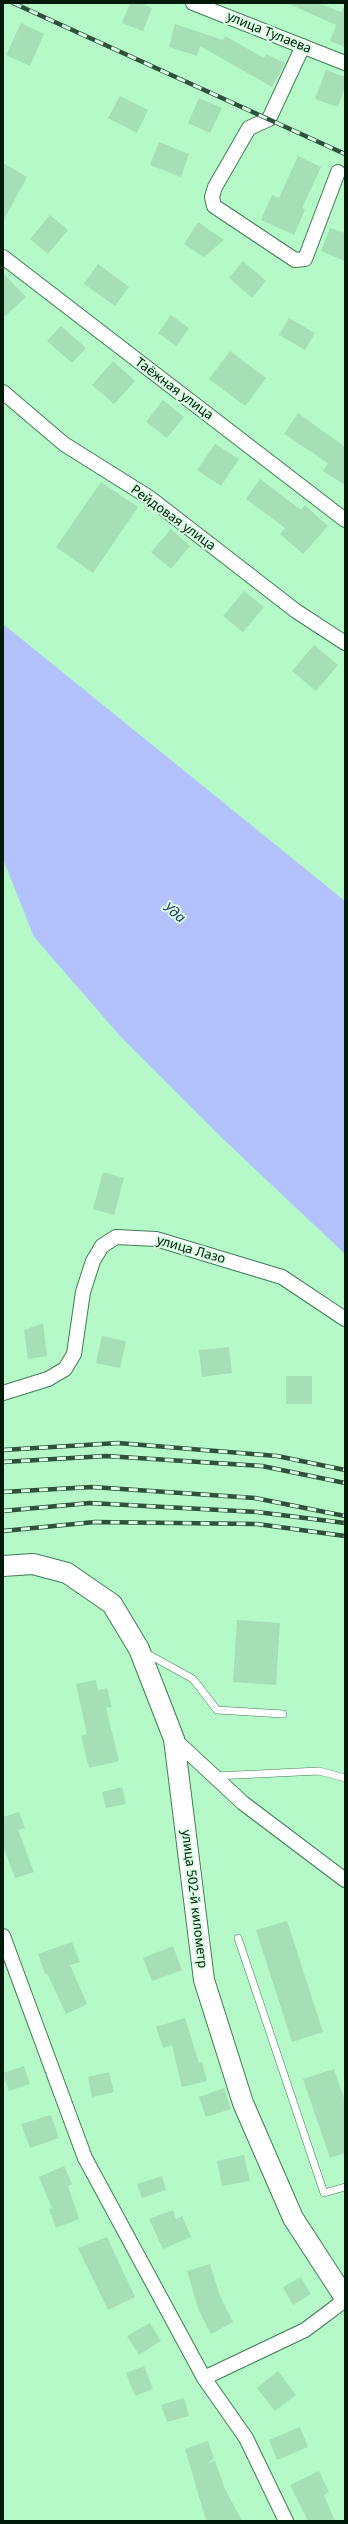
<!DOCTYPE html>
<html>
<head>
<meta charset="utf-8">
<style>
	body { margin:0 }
	#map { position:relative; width:348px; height:2524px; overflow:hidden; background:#b5f9c8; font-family:"Noto Sans",sans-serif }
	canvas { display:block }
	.frame { position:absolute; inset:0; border:4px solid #011a0a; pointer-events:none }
</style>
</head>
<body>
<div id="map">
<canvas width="348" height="2524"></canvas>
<div class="frame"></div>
</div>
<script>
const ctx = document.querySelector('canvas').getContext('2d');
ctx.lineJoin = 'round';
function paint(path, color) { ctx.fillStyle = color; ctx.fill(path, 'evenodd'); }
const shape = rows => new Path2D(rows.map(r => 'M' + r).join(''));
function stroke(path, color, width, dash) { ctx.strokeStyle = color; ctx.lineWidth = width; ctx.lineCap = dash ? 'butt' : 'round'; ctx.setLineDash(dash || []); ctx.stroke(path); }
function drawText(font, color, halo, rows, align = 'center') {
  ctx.font = font + ' "Noto Sans",sans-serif'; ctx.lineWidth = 4; ctx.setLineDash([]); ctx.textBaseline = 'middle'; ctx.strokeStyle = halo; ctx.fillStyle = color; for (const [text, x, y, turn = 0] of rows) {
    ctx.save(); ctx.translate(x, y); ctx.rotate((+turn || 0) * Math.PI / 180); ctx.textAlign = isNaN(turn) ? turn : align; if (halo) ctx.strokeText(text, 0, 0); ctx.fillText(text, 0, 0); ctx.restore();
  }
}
const water = shape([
	[3,624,345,901,345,1254,223,1139,120,1036,34,937,3,859]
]);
const building = shape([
	[130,3,141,3,152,8,143,31,122,23],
	[287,3,318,3,341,12,345,5,345,47,330,41,336,25],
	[21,23,44,34,30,66,6,55],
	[175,24,223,40,225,36,264,58,266,54,285,63,272,87,200,46,197,56,169,47],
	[326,70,345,77,345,87,338,107,315,99],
	[120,96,148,110,137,133,108,118],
	[199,98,222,108,210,133,188,123],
	[159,142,189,154,181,177,150,165],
	[298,156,321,167,302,208,305,210,294,235,261,220,272,195,279,198],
	[3,163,27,177,3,221],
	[50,215,68,230,48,254,30,239],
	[198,222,224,240,204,257,184,244],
	[330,228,345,233,345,261,321,251],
	[243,261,266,281,252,298,229,278],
	[98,264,129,287,115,306,84,284],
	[3,273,26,297,3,318],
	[171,315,189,328,176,346,158,333],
	[289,318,315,333,305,350,279,335],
	[61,326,86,348,72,363,47,341],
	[230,351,266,378,245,406,209,379],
	[113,361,135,381,114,404,92,385],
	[163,400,184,417,167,438,146,422],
	[298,413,345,447,345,485,323,471,328,463,284,434],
	[215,444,239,459,221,486,197,470],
	[260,479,301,510,305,505,328,526,303,554,280,534,285,528,246,499],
	[101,482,138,507,93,573,56,547],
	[171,529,190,546,171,569,151,552],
	[244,591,264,607,243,632,223,616],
	[314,645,338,665,316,691,292,671],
	[103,1172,124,1178,114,1215,93,1209],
	[43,1323,47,1356,28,1359,24,1330],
	[102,1336,126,1341,120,1368,96,1363],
	[229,1347,232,1373,202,1377,199,1350],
	[286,1376,312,1376,312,1404,286,1404],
	[237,1620,280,1623,276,1685,233,1682],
	[96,1680,98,1690,107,1688,112,1707,106,1708,119,1761,89,1768,81,1736,87,1734,76,1684],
	[122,1787,126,1804,106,1808,102,1792],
	[19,1812,25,1828,18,1830,34,1872,15,1878,3,1846,3,1817],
	[287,1921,323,2032,292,2042,256,1930],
	[72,1942,80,1962,70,1965,87,2004,66,2014,47,1973,45,1974,38,1954],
	[173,1946,182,1970,152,1981,143,1958],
	[185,2018,199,2063,202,2062,207,2081,182,2087,172,2045,163,2048,156,2027],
	[24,2066,30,2084,9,2091,3,2073],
	[334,2069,345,2101,345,2153,330,2158,303,2079],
	[109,2072,114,2092,92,2097,88,2077],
	[224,2088,231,2109,206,2117,199,2097],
	[51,2115,59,2138,30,2148,21,2124],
	[244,2155,250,2181,222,2186,217,2161],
	[64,2166,72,2184,68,2186,79,2219,56,2228,49,2209,52,2208,39,2177],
	[162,2176,166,2190,142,2198,137,2184],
	[173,2210,176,2219,182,2216,191,2237,163,2249,149,2219],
	[107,2237,135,2297,108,2310,78,2248],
	[210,2264,220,2296,233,2322,211,2334,199,2311,187,2271],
	[301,2277,311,2294,293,2305,283,2287],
	[150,2323,161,2341,139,2355,127,2336],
	[144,2366,153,2389,135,2396,126,2373],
	[278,2371,296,2395,275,2411,257,2388],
	[184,2398,189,2416,167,2422,161,2405],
	[300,2427,308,2447,277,2460,269,2440],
	[208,2441,214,2458,208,2463,215,2461,225,2489,242,2521,207,2521,205,2517,185,2449],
	[319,2471,329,2492,324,2495,335,2521,308,2521,290,2485]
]);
const lane = shape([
	[146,1653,193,1679,217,1710,283,1714],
	[216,1776,319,1771,345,1778],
	[238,1938,324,2193,345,2187]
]);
const street = shape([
	[193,3,345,63],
	[303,46,269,119,249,128,215,187,212,197,214,206,295,260,305,259,338,172],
	[3,257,345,520],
	[3,392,64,444,150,498,296,611,345,643],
	[3,1393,48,1379,65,1369,74,1354,83,1292,93,1261,102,1246,116,1237,156,1239,282,1277,345,1319],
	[174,1739,243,1803,345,1880],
	[3,1936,85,2158,204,2378,246,2438,286,2521],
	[204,2378,305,2330,345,2300]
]);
const secondary = shape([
	[3,1566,33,1564,67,1573,112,1604,139,1649,174,1739,204,1980,243,2103,293,2218,345,2298]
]);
const rail = shape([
	[13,3,345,154],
	[3,1450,118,1443,277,1456,345,1470],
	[3,1462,106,1456,262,1466,345,1483],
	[3,1492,92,1487,255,1498,345,1516],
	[3,1511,90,1503,257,1512,345,1523],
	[3,1531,95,1522,257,1524,345,1536]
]);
const streetNames = [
	["улица Тулаева",269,33,22],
	["Таёжная улица",174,389,37],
	["Рейдовая улица",173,518,36],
	["улица Лазо",191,1250,16],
	["улица 502-й километр",194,1899,83]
];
const waterNames = [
	["Уда",174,913,38]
];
paint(water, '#b3c2fc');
paint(building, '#a5dfb5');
stroke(lane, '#3d7d52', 8);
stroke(street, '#3d7d52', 16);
stroke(secondary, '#3d7d52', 22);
stroke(lane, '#fff', 7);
stroke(street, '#fff', 14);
stroke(secondary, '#fff', 20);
stroke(rail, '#2d5139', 4.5);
stroke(rail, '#d7ffe1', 3, [9]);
drawText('13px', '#011a0a', '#d7ffe1', streetNames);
drawText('italic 14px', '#283274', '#d7ffe1', waterNames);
</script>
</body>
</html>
